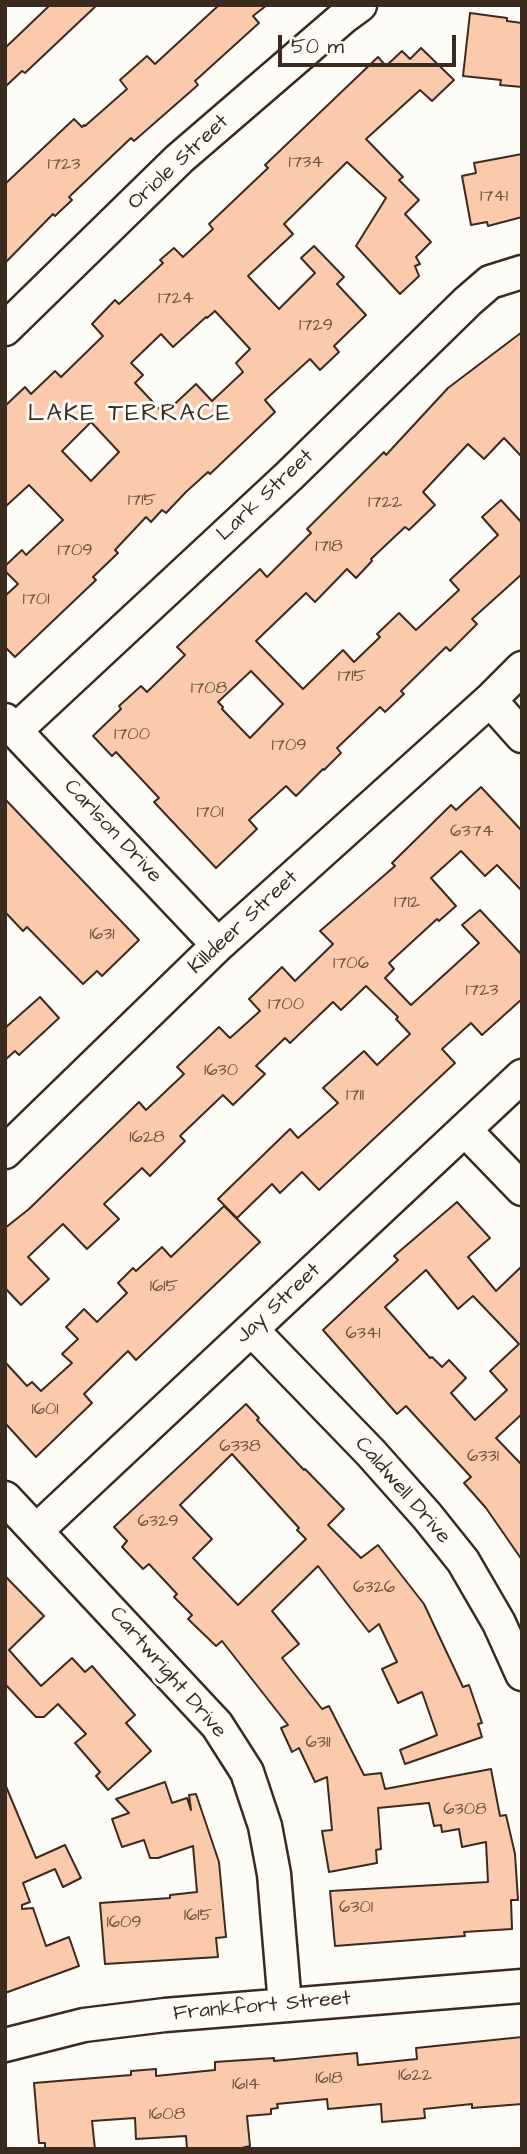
<!DOCTYPE html>
<html>
<head>
<meta charset="utf-8">
<style>
	body { margin:0 }
	#map { position:relative; width:527px; height:2154px; overflow:hidden; background:#fdfcf7; font-family:"Architects Daughter",sans-serif }
	canvas { display:block }
	.frame { position:absolute; inset:0; border:7px solid #3b2a1e; pointer-events:none }
	.scale { position:absolute; left:278px; top:35px; width:178px; height:32px; box-sizing:border-box; border:4px solid #3b2a1e; border-top:0; padding-left:9px; font-size:21px; line-height:24px; white-space:nowrap; color:#3b2a1e; -webkit-text-stroke:5px #fdfcf7; paint-order:stroke }
</style>
</head>
<body>
<div id="map">
<canvas width="527" height="2154"></canvas>
<div class="frame"></div>
<div class="scale">50 m</div>
</div>
<script>
const ctx = document.querySelector('canvas').getContext('2d');
ctx.lineJoin = 'round';
function paint(path, color) { ctx.fillStyle = color; ctx.fill(path, 'evenodd'); }
const shape = rows => new Path2D(rows.map(r => 'M' + r).join(''));
function stroke(path, color, width, dash) { ctx.strokeStyle = color; ctx.lineWidth = width; ctx.lineCap = dash ? 'butt' : 'round'; ctx.setLineDash(dash || []); ctx.stroke(path); }
function drawText(font, color, halo, rows, align = 'center') {
  ctx.font = font + ' "Architects Daughter",sans-serif'; ctx.lineWidth = 6; ctx.setLineDash([]); ctx.textBaseline = 'middle'; ctx.strokeStyle = halo; ctx.fillStyle = color; for (const [text, x, y, turn = 0] of rows) {
    ctx.save(); ctx.translate(x, y); ctx.rotate((+turn || 0) * Math.PI / 180); ctx.textAlign = isNaN(turn) ? turn : align; if (halo) ctx.strokeText(text, 0, 0); ctx.fillText(text, 0, 0); ctx.restore();
  }
}
const building = shape([
	[50,5,97,5,25,73,22,71,5,87,5,48,50,5],
	[219,5,267,5,253,16,259,23,195,81,198,85,134,141,131,138,69,197,72,200,55,216,53,214,5,263,5,184,74,119,82,127,84,125,85,126,127,89,120,80,147,56,155,64,219,5],
	[470,13,507,18,507,21,522,23,522,87,500,85,501,80,463,76,470,13],
	[421,48,454,80,432,101,420,90,366,139,403,177,399,180,419,200,405,214,431,242,416,257,420,264,415,266,419,276,400,294,356,246,386,198,347,162,284,224,293,234,248,276,279,309,315,273,301,258,314,246,344,277,337,284,366,315,334,346,339,352,320,370,310,359,265,400,275,412,210,474,208,472,186,492,166,513,162,510,151,522,146,517,115,550,118,553,93,577,96,580,15,657,5,647,5,596,18,584,5,571,5,566,22,550,26,555,63,520,29,485,5,507,5,406,25,387,31,394,55,371,61,377,103,336,92,324,115,300,119,304,163,263,160,260,174,248,183,257,213,229,209,224,268,168,265,165,378,57,386,66,402,51,410,59,421,48],
	[215,311,250,349,236,363,243,372,212,401,196,384,164,414,135,383,143,375,131,363,161,334,173,347,206,317,207,318,215,311],
	[91,422,119,452,91,481,62,451,91,422],
	[522,154,522,217,488,226,487,222,471,225,462,176,476,173,474,163,522,154],
	[522,332,522,457,504,438,484,459,468,444,423,492,435,505,409,530,405,527,371,559,372,561,356,578,347,569,315,602,306,593,256,641,303,689,343,650,354,662,380,637,377,634,399,613,416,630,459,590,450,580,498,535,482,517,501,500,522,523,522,574,472,619,477,624,450,651,446,647,401,691,404,694,385,712,380,707,337,748,341,753,324,770,323,769,296,796,286,786,249,820,257,829,216,868,154,802,159,798,116,752,112,756,93,736,121,709,119,706,141,686,147,692,185,655,177,647,260,569,267,577,311,533,307,529,384,452,386,455,448,388,522,332],
	[251,671,283,704,250,738,222,709,223,707,218,702,251,671],
	[481,787,522,831,522,891,497,865,485,876,461,851,431,878,456,906,439,921,437,919,389,963,394,969,385,978,411,1005,479,943,462,925,480,910,522,955,522,999,482,1035,471,1023,442,1049,455,1063,319,1190,302,1172,280,1193,272,1184,237,1218,218,1199,290,1129,298,1138,338,1103,323,1088,364,1051,377,1065,410,1034,396,1019,398,1017,366,986,341,1010,333,1002,290,1043,285,1038,256,1066,265,1074,233,1105,223,1095,180,1136,185,1141,150,1176,142,1168,104,1204,119,1219,87,1249,63,1224,28,1257,49,1279,21,1305,5,1288,5,1228,29,1209,139,1102,146,1110,184,1074,177,1067,219,1027,230,1038,260,1011,249,999,282,967,295,981,333,944,320,931,395,866,392,863,451,805,456,810,481,787],
	[5,799,139,940,102,976,97,971,83,984,27,927,23,931,5,912,5,799],
	[40,997,59,1018,19,1055,15,1051,5,1060,5,1028,40,997],
	[457,1202,490,1238,468,1257,496,1291,522,1266,522,1414,496,1438,522,1465,522,1560,486,1508,464,1483,471,1477,406,1406,397,1414,323,1330,398,1260,394,1256,457,1202],
	[426,1270,458,1309,473,1296,519,1344,490,1371,507,1390,475,1420,451,1393,466,1378,449,1360,442,1367,432,1357,430,1358,385,1307,426,1270],
	[224,1206,260,1242,136,1360,128,1351,84,1394,92,1403,36,1457,5,1423,5,1362,27,1386,32,1382,41,1391,72,1363,62,1354,78,1339,66,1327,84,1309,97,1322,127,1293,118,1283,133,1268,136,1271,162,1247,171,1257,224,1206],
	[246,1404,259,1418,257,1420,304,1470,305,1469,344,1509,328,1525,361,1558,378,1545,424,1604,463,1687,469,1685,482,1723,478,1724,482,1737,405,1764,400,1750,437,1735,422,1692,398,1703,382,1669,397,1662,379,1624,369,1632,318,1566,272,1611,299,1644,282,1658,322,1709,329,1706,364,1775,381,1773,385,1789,491,1769,500,1816,506,1815,515,1854,518,1900,511,1900,512,1929,464,1932,465,1936,335,1946,330,1891,488,1882,486,1842,462,1847,459,1829,442,1832,441,1825,434,1826,429,1803,378,1808,381,1849,376,1850,377,1863,329,1872,322,1831,332,1830,327,1777,315,1782,299,1748,292,1752,281,1728,288,1725,222,1641,216,1646,188,1619,192,1615,174,1597,177,1594,149,1564,143,1569,122,1547,127,1541,114,1527,246,1404],
	[232,1454,299,1528,297,1530,306,1539,238,1605,193,1558,212,1539,180,1505,232,1454],
	[5,1576,44,1616,9,1650,41,1686,72,1658,85,1672,92,1666,135,1715,126,1723,151,1751,108,1790,96,1776,100,1772,75,1743,86,1734,58,1704,44,1717,36,1717,5,1684,5,1576],
	[165,1782,172,1803,187,1798,191,1810,189,1795,196,1794,219,1862,226,1937,216,1938,218,1957,105,1964,100,1903,170,1898,170,1895,197,1892,193,1846,158,1858,150,1858,144,1840,122,1847,112,1819,129,1813,116,1799,165,1782],
	[5,1784,36,1858,65,1845,81,1878,63,1887,55,1869,23,1883,30,1902,22,1905,22,1909,33,1908,46,1946,69,1937,79,1966,5,1993,5,1784],
	[522,2037,522,2104,472,2108,472,2104,424,2109,425,2118,382,2122,381,2104,328,2109,327,2099,277,2104,278,2108,271,2109,271,2114,247,2116,250,2146,237,2149,187,2149,186,2136,136,2139,135,2118,92,2121,95,2149,45,2149,45,2143,39,2143,34,2083,131,2075,131,2071,156,2069,156,2076,215,2070,215,2062,274,2058,274,2061,357,2053,358,2065,417,2059,416,2048,522,2037]
]);
const minor = shape([
	[5,329,179,159,345,16,360,5],
	[490,700,522,736],
	[5,720,218,945],
	[15,731,289,476,468,301,490,282,522,272],
	[465,1130,522,1189],
	[5,1152,218,945,490,700,522,668],
	[252,1330,371,1453,427,1516,463,1561,499,1623,522,1674],
	[5,1498,217,1725,247,1772,265,1826,274,1874,285,2005],
	[36,1531,522,1076],
	[5,2045,84,2025,165,2015,522,1986]
]);
const numberNames = [
	["1734",306,163],
	["1723",64,165],
	["1741",494,197],
	["1724",176,299],
	["1729",316,326],
	["1715",142,501],
	["1722",385,503],
	["1718",329,547],
	["1709",75,551],
	["1701",36,600],
	["1715",352,677],
	["1708",209,689],
	["1700",132,735],
	["1709",289,746],
	["1701",210,813],
	["6374",472,832],
	["1712",407,903],
	["1631",102,935],
	["1706",351,964],
	["1723",482,991],
	["1700",286,1005],
	["1630",221,1071],
	["1711",355,1096],
	["1628",147,1138],
	["1615",164,1287],
	["6341",363,1334],
	["1601",45,1410],
	["6338",240,1447],
	["6331",483,1457],
	["6329",158,1522],
	["6326",374,1588],
	["6311",318,1743],
	["6308",465,1810],
	["6301",356,1908],
	["1615",198,1916],
	["1609",124,1923],
	["1622",415,2076],
	["1618",329,2079],
	["1614",246,2085],
	["1608",167,2115]
];
const streetNames = [
	["Oriole Street",179,163,-43],
	["Lark Street",266,496,-43],
	["Carlson Drive",112,832,47],
	["Killdeer Street",244,923,-43],
	["Jay Street",279,1304,-43],
	["Caldwell Drive",402,1491,49],
	["Cartwright Drive",167,1673,49],
	["Frankfort Street",262,2007,-5]
];
const quarterNames = [
	["LAKE TERRACE",130,415]
];
paint(building, '#fbc9ab');
stroke(building, '#3b2a1e', 2);
stroke(minor, '#3b2a1e', 37);
stroke(minor, '#fdfcf7', 32);
drawText('18px', '#6b5241', null, numberNames);
drawText('21px', '#3b2a1e', '#fdfcf7', streetNames);
ctx.letterSpacing = '2px';
drawText('24px', '#3b2a1e', '#fdfcf7', quarterNames);
ctx.letterSpacing = '0px';
</script>
</body>
</html>
